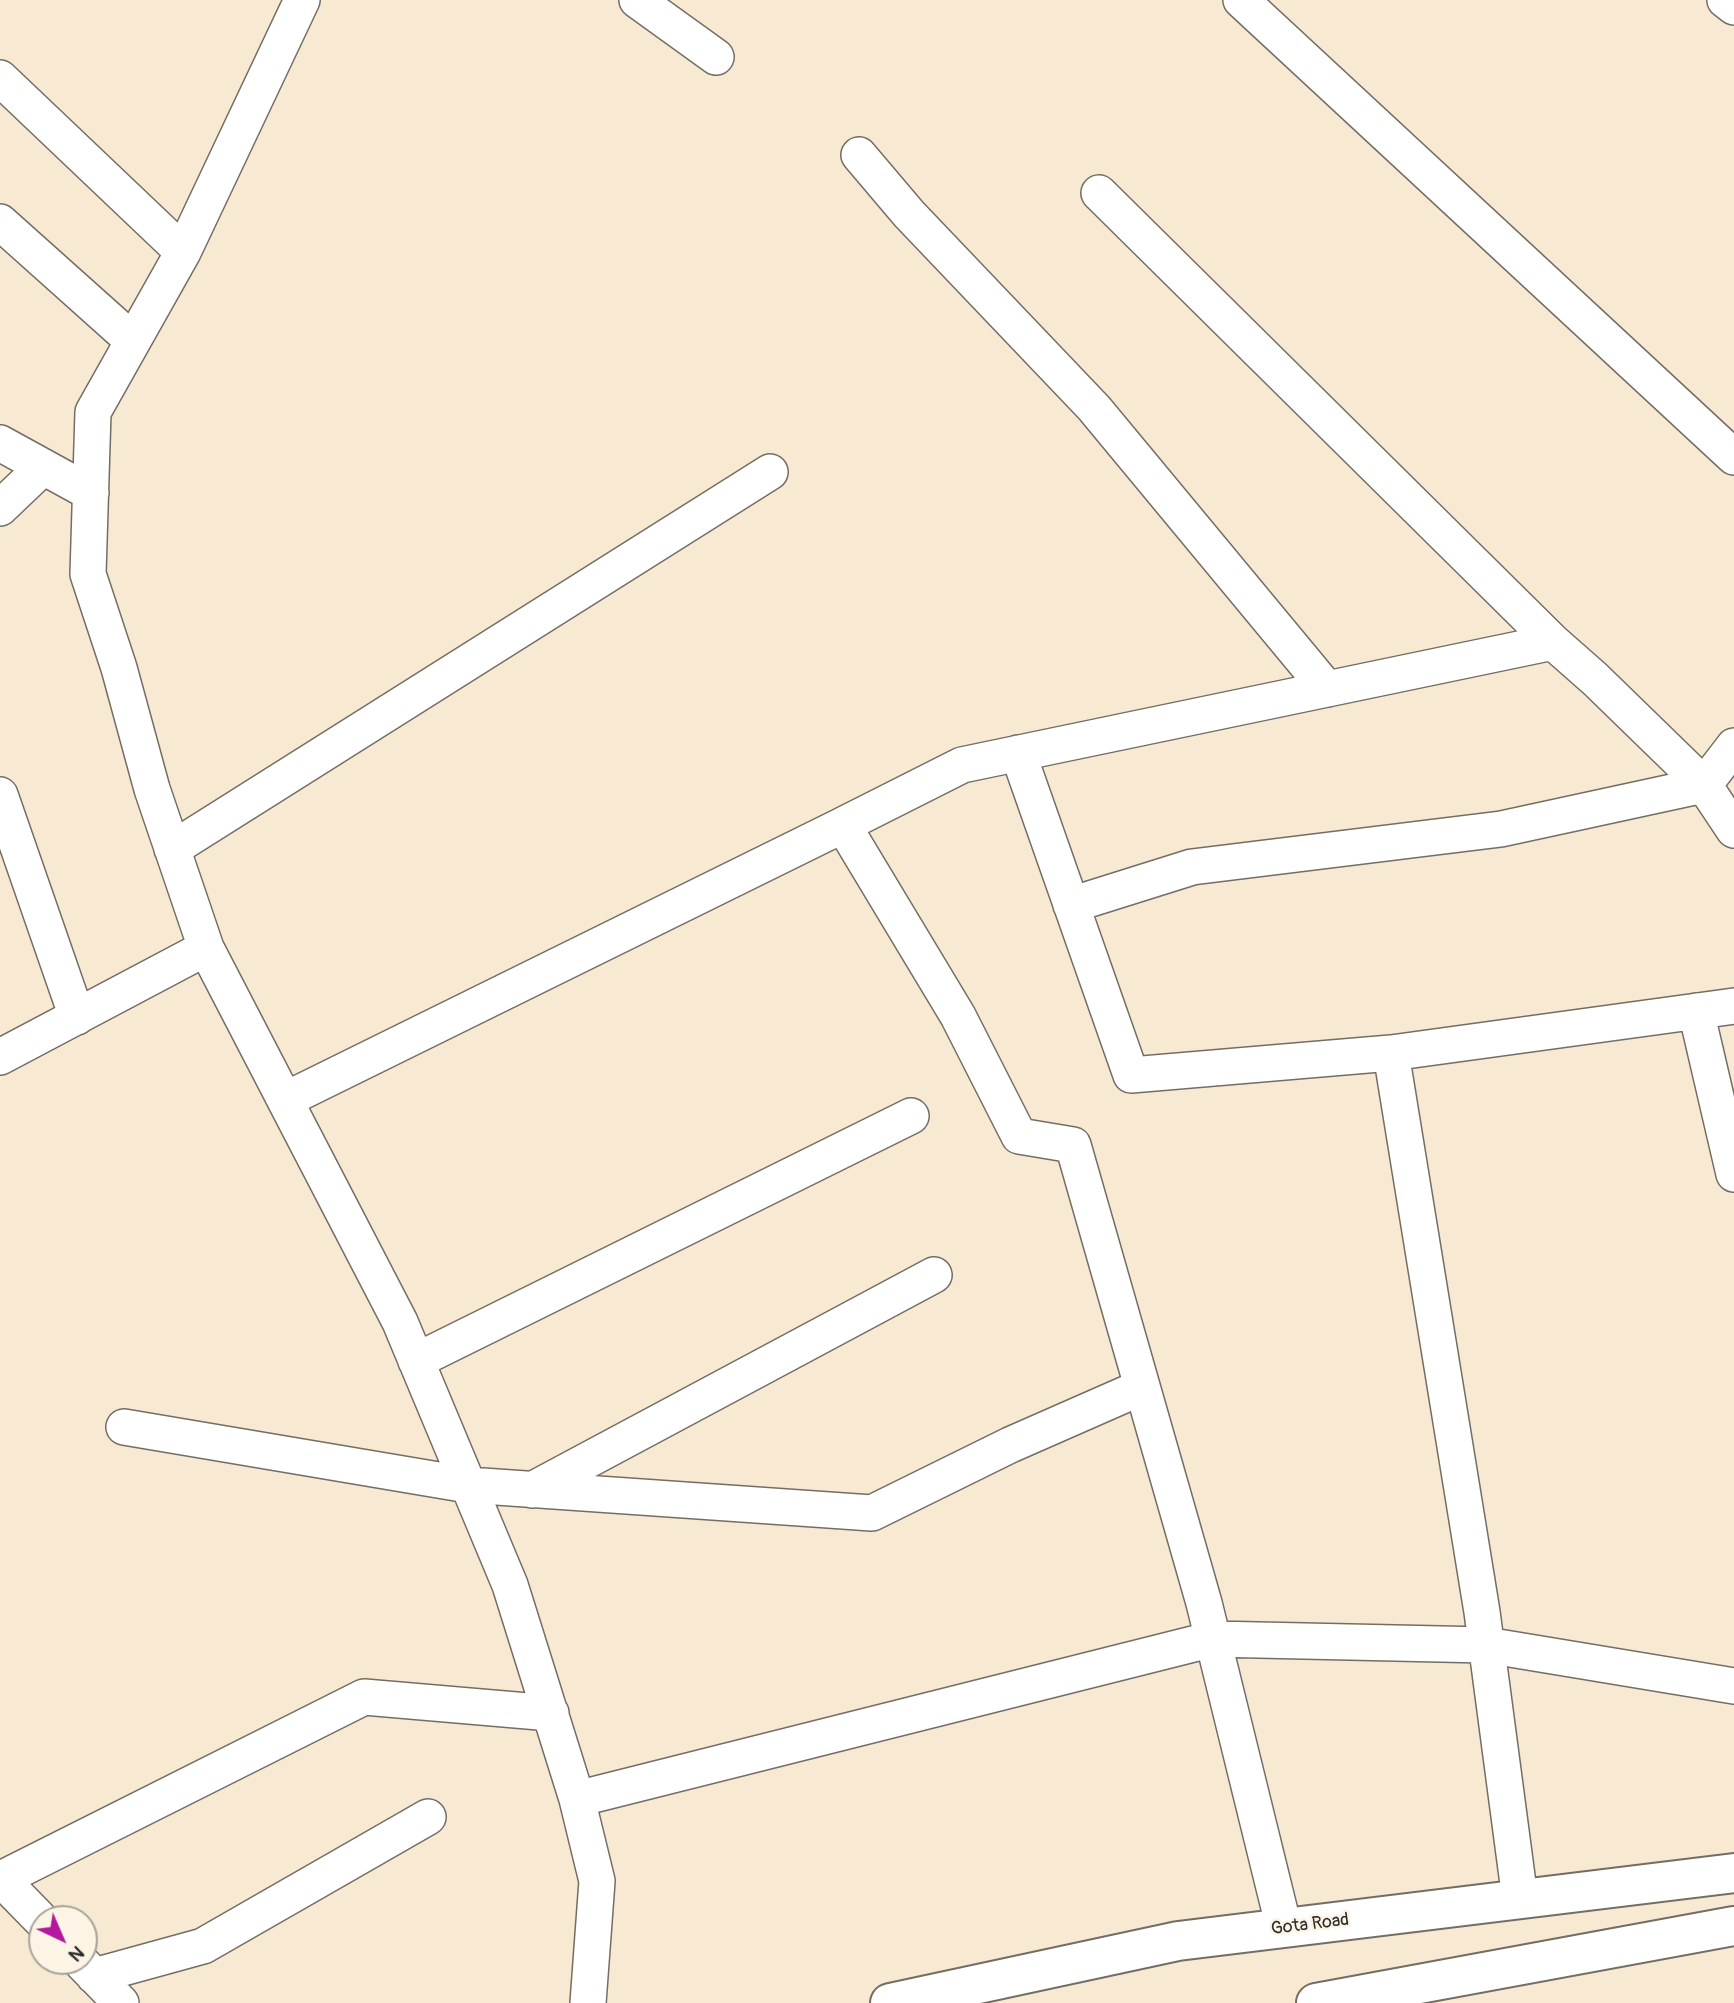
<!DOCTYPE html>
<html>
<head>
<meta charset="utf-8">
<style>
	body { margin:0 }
	#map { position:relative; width:1734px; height:2003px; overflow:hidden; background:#f8e9d2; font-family:Pangolin,sans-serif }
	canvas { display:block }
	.north { position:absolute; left:28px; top:1905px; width:70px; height:70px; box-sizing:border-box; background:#fcf5e5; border:2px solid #a8a49b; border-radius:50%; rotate:136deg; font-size:19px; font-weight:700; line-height:28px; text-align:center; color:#2b2b2b }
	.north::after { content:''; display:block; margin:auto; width:24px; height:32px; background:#b5179e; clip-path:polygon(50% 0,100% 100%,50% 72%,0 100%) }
</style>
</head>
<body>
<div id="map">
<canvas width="1734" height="2003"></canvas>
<div class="north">N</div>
</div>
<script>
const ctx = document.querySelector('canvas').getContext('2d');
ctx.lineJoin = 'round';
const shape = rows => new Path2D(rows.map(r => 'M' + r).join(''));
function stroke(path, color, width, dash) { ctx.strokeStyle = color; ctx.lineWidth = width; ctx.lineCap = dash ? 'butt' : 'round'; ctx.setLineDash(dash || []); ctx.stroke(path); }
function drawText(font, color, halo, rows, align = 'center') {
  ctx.font = font + ' Pangolin,sans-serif'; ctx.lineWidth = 5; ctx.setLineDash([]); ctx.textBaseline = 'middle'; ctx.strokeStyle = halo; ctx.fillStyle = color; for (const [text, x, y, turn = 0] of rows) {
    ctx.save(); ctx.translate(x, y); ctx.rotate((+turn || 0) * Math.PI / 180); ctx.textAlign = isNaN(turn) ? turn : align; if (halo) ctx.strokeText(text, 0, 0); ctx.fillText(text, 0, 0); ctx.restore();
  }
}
const street = shape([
	[637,0,716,57],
	[1241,0,1734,457],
	[1725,0,1734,7],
	[0,78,183,252],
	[859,155,909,214,1094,408,1327,689],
	[1099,193,1553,642,1595,679,1704,785,1734,746],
	[0,222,133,341],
	[0,443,91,493],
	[0,508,43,467],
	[1018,753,1131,1075,1391,1053],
	[0,795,77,1017],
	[843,825,962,765,1553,642],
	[172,849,770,472],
	[1071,905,1192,867,1501,829,1704,785,1734,830],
	[206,948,152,789,119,668,88,574,93,412,183,252,302,0],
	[1696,1011,1734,1174],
	[0,1057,206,948,400,1322,510,1585,577,1799,597,1881,588,2003],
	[285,1100,843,825,958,1016,1019,1136,1073,1145,1204,1603,1284,1928],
	[416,1361,911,1116],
	[124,1427,468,1485,872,1513,1010,1445,1142,1387],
	[532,1490,934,1275],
	[577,1799,1213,1639,1486,1645,1734,1686],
	[0,1878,42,1921],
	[1,1879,364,1697,551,1713],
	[1520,1899,1482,1612,1391,1053,1734,1006],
	[82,1963,121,2003],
	[94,1976,203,1946,428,1817]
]);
const secondary = shape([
	[890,2003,1178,1941,1734,1873],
	[1316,2003,1734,1926]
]);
const streetNames = [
	["Gota Road",1310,1925,-7]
];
stroke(street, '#736e65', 38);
stroke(secondary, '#736e65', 42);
stroke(street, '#fff', 35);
stroke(secondary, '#fff', 38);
drawText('18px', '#2b2b2b', '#fcf5e5', streetNames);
</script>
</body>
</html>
